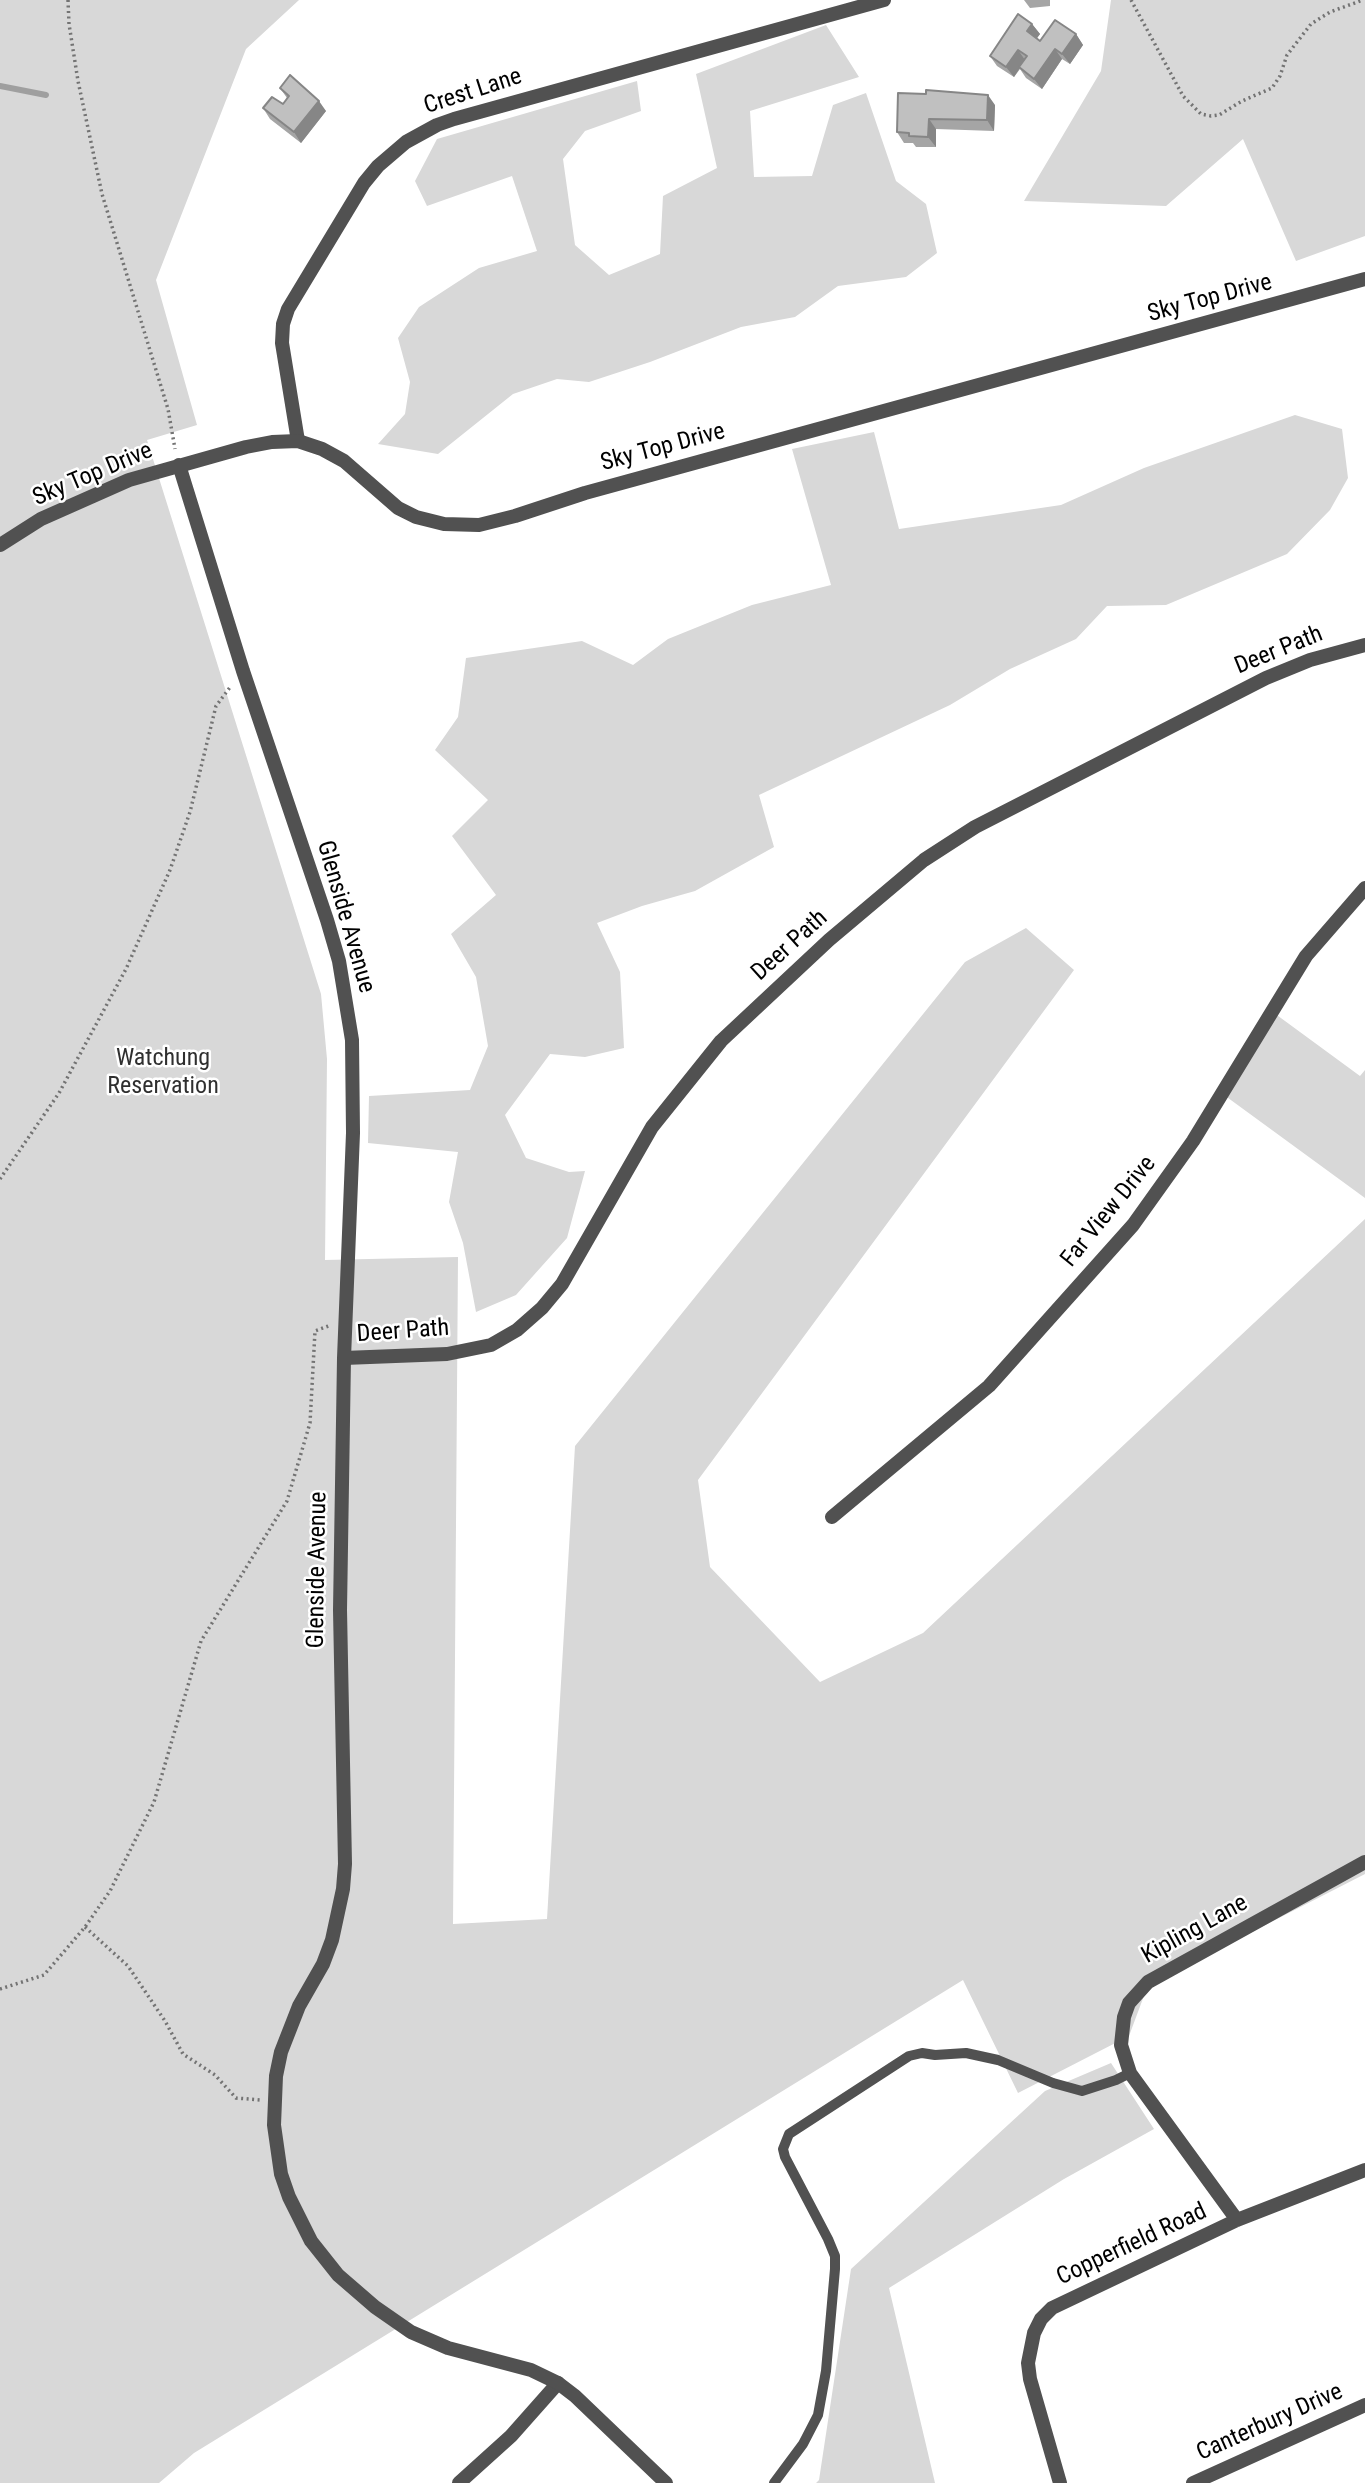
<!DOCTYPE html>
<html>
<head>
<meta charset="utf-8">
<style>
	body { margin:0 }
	canvas { display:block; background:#fff }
</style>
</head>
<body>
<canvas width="1365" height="2483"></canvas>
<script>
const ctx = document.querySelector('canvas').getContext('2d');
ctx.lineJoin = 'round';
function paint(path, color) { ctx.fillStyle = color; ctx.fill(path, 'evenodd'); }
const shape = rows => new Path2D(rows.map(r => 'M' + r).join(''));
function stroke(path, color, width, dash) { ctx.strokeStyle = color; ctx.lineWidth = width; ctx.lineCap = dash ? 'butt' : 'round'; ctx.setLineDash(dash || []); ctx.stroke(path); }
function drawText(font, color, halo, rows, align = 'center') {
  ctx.font = font + ' "Roboto Condensed",sans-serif'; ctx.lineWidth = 5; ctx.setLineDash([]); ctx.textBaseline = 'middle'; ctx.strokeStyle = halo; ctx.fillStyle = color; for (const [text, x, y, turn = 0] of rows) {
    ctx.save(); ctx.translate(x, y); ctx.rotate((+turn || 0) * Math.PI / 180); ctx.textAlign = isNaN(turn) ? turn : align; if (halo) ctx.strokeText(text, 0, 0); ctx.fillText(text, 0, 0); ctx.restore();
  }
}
const green = shape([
	[0,0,299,0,246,49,156,280,197,425,147,440,321,994,327,1059,325,1260,458,1257,453,1924,547,1919,575,1446,965,962,1026,928,1074,970,698,1480,710,1567,820,1682,923,1633,1365,1219,1365,1874,1148,1985,1129,2036,1018,2093,963,1980,194,2453,159,2483,0,2483],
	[1111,0,1365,0,1365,236,1296,261,1243,139,1166,206,1024,201,1101,71],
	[826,25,859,77,750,111,754,177,812,176,833,105,866,93,896,181,926,204,937,253,906,277,838,286,795,317,741,327,650,362,589,382,557,379,513,394,438,454,378,444,405,414,410,382,398,338,419,307,479,268,537,251,512,176,427,206,415,181,437,139,637,81,641,111,585,131,563,159,575,245,609,275,660,254,663,196,717,168,696,74],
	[1295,415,1342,429,1348,478,1330,510,1287,554,1166,605,1107,606,1076,639,1010,669,950,705,759,795,774,847,695,891,642,906,597,923,620,972,624,1048,585,1057,550,1054,505,1115,526,1158,569,1172,585,1171,567,1238,516,1295,476,1312,463,1243,449,1202,458,1152,368,1143,369,1096,470,1090,488,1046,476,977,451,934,496,895,452,836,488,800,435,750,458,717,466,658,582,641,633,665,668,639,752,605,831,585,792,449,874,432,899,529,1061,505,1144,468],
	[1270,1010,1360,1076,1365,1070,1365,1198,1224,1095],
	[1111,2063,1154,2129,1064,2179,889,2288,935,2483,816,2483,819,2480,851,2269,1045,2091]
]);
const stream = shape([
	[0,86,46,95]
]);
const path = shape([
	[68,0,69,24,78,81,102,194,168,409,175,449],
	[1131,0,1183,96,1201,114,1211,116,1219,115,1242,101,1272,88,1280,76,1287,55,1311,24,1330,12,1363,0],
	[0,1179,59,1093,126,969,170,870,190,812,216,706,231,686],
	[85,1927,128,1966,165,2021,183,2054,215,2075,236,2098,261,2100],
	[0,1989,44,1975,85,1927,110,1891,154,1802,201,1641,287,1501,310,1423,315,1331,331,1325]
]);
const service = shape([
	[774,2483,803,2444,818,2415,826,2371,835,2269,835,2256,828,2239,785,2157,783,2149,789,2134,909,2056,922,2053,935,2055,966,2053,998,2060,1053,2083,1082,2091,1116,2080,1130,2073]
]);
const minor = shape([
	[298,441,282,343,283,324,288,309,364,183,378,166,406,142,437,125,454,119,884,0],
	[832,1517,989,1386,1133,1225,1193,1141,1306,956,1365,888],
	[1237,2220,1130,2073,1121,2045,1124,2017,1129,2003,1148,1982,1365,1862],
	[459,2483,511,2436,558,2383],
	[1060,2483,1030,2379,1028,2363,1034,2333,1041,2319,1052,2308,1237,2220,1365,2170],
	[1193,2483,1365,2405]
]);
const tertiary = shape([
	[179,465,243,671,327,920,339,961,352,1040,353,1133,344,1358,340,1610,345,1864,343,1889,332,1940,323,1964,299,2006,281,2052,276,2076,274,2125,281,2174,289,2197,311,2241,338,2275,375,2307,411,2332,448,2348,531,2370,558,2383,575,2396,666,2483],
	[0,545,41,519,129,480,246,447,272,442,298,441,322,449,344,461,398,508,416,517,444,524,479,525,515,516,585,493,1365,279],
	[344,1358,447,1354,491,1345,517,1330,542,1308,562,1284,652,1127,721,1041,829,940,924,860,975,827,1266,678,1310,660,1365,645]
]);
const wall = shape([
	[1024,0,1050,0,1050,6,1030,8],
	[1032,24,1040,34,1037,38,1040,41,1076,34,1083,45,1070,64,1062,59,1042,89,1026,78,1020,69,1014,77,997,66,990,56],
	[280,88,326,111,301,143,270,119,263,108,283,104,287,98],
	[898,93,995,105,994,131,936,129,936,147,916,147,913,143,904,143,897,132]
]);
const shadedWall = shape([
	[1032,24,1040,34,1034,42,1027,31],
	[1076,34,1083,45,1070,64,1062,54],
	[1055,49,1062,59,1042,89,1034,79],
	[1018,50,1025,60,1014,77,1006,67],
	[988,95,995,105,994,131,987,120],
	[319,101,326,111,301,143,294,132],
	[929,119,936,129,936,147,928,137]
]);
const building = shape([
	[1018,14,1032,24,1027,31,1040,41,1055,20,1076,34,1062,54,1055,49,1034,79,1019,67,1027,56,1018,50,1006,67,990,56,1018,14],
	[290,75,319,101,294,132,263,108,272,97,283,104,289,96,280,88,290,75],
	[926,90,988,95,987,120,929,119,928,137,909,136,909,133,897,132,898,93,926,94,926,90]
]);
const streetNames = [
	["Crest Lane",473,92,-18],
	["Sky Top Drive",1210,299,-15],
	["Sky Top Drive",663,448,-15],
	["Sky Top Drive",93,475,-23],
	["Deer Path",1279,651,-22],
	["Glenside Avenue",345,917,74],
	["Deer Path",790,946,-42],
	["Far View Drive",1109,1212,-51],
	["Deer Path",403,1332,-4],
	["Glenside Avenue",318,1570,-89],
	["Kipling Lane",1195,1930,-29],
	["Copperfield Road",1132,2245,-25],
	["Canterbury Drive",1270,2423,-24]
];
const parkNames = [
	["Watchung",163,1059],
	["Reservation",163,1087]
];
paint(green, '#d8d8d8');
stroke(stream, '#9f9f9f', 6);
stroke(path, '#737373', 3.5, [2, 3.5]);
stroke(service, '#515151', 10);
stroke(minor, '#515151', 14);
stroke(tertiary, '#515151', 14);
paint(wall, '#a5a5a5');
paint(shadedWall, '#868686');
paint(building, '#c0c0c0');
stroke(building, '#868686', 2);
drawText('24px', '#000', '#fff', streetNames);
drawText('24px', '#2f2f2f', '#fff', parkNames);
</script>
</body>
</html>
